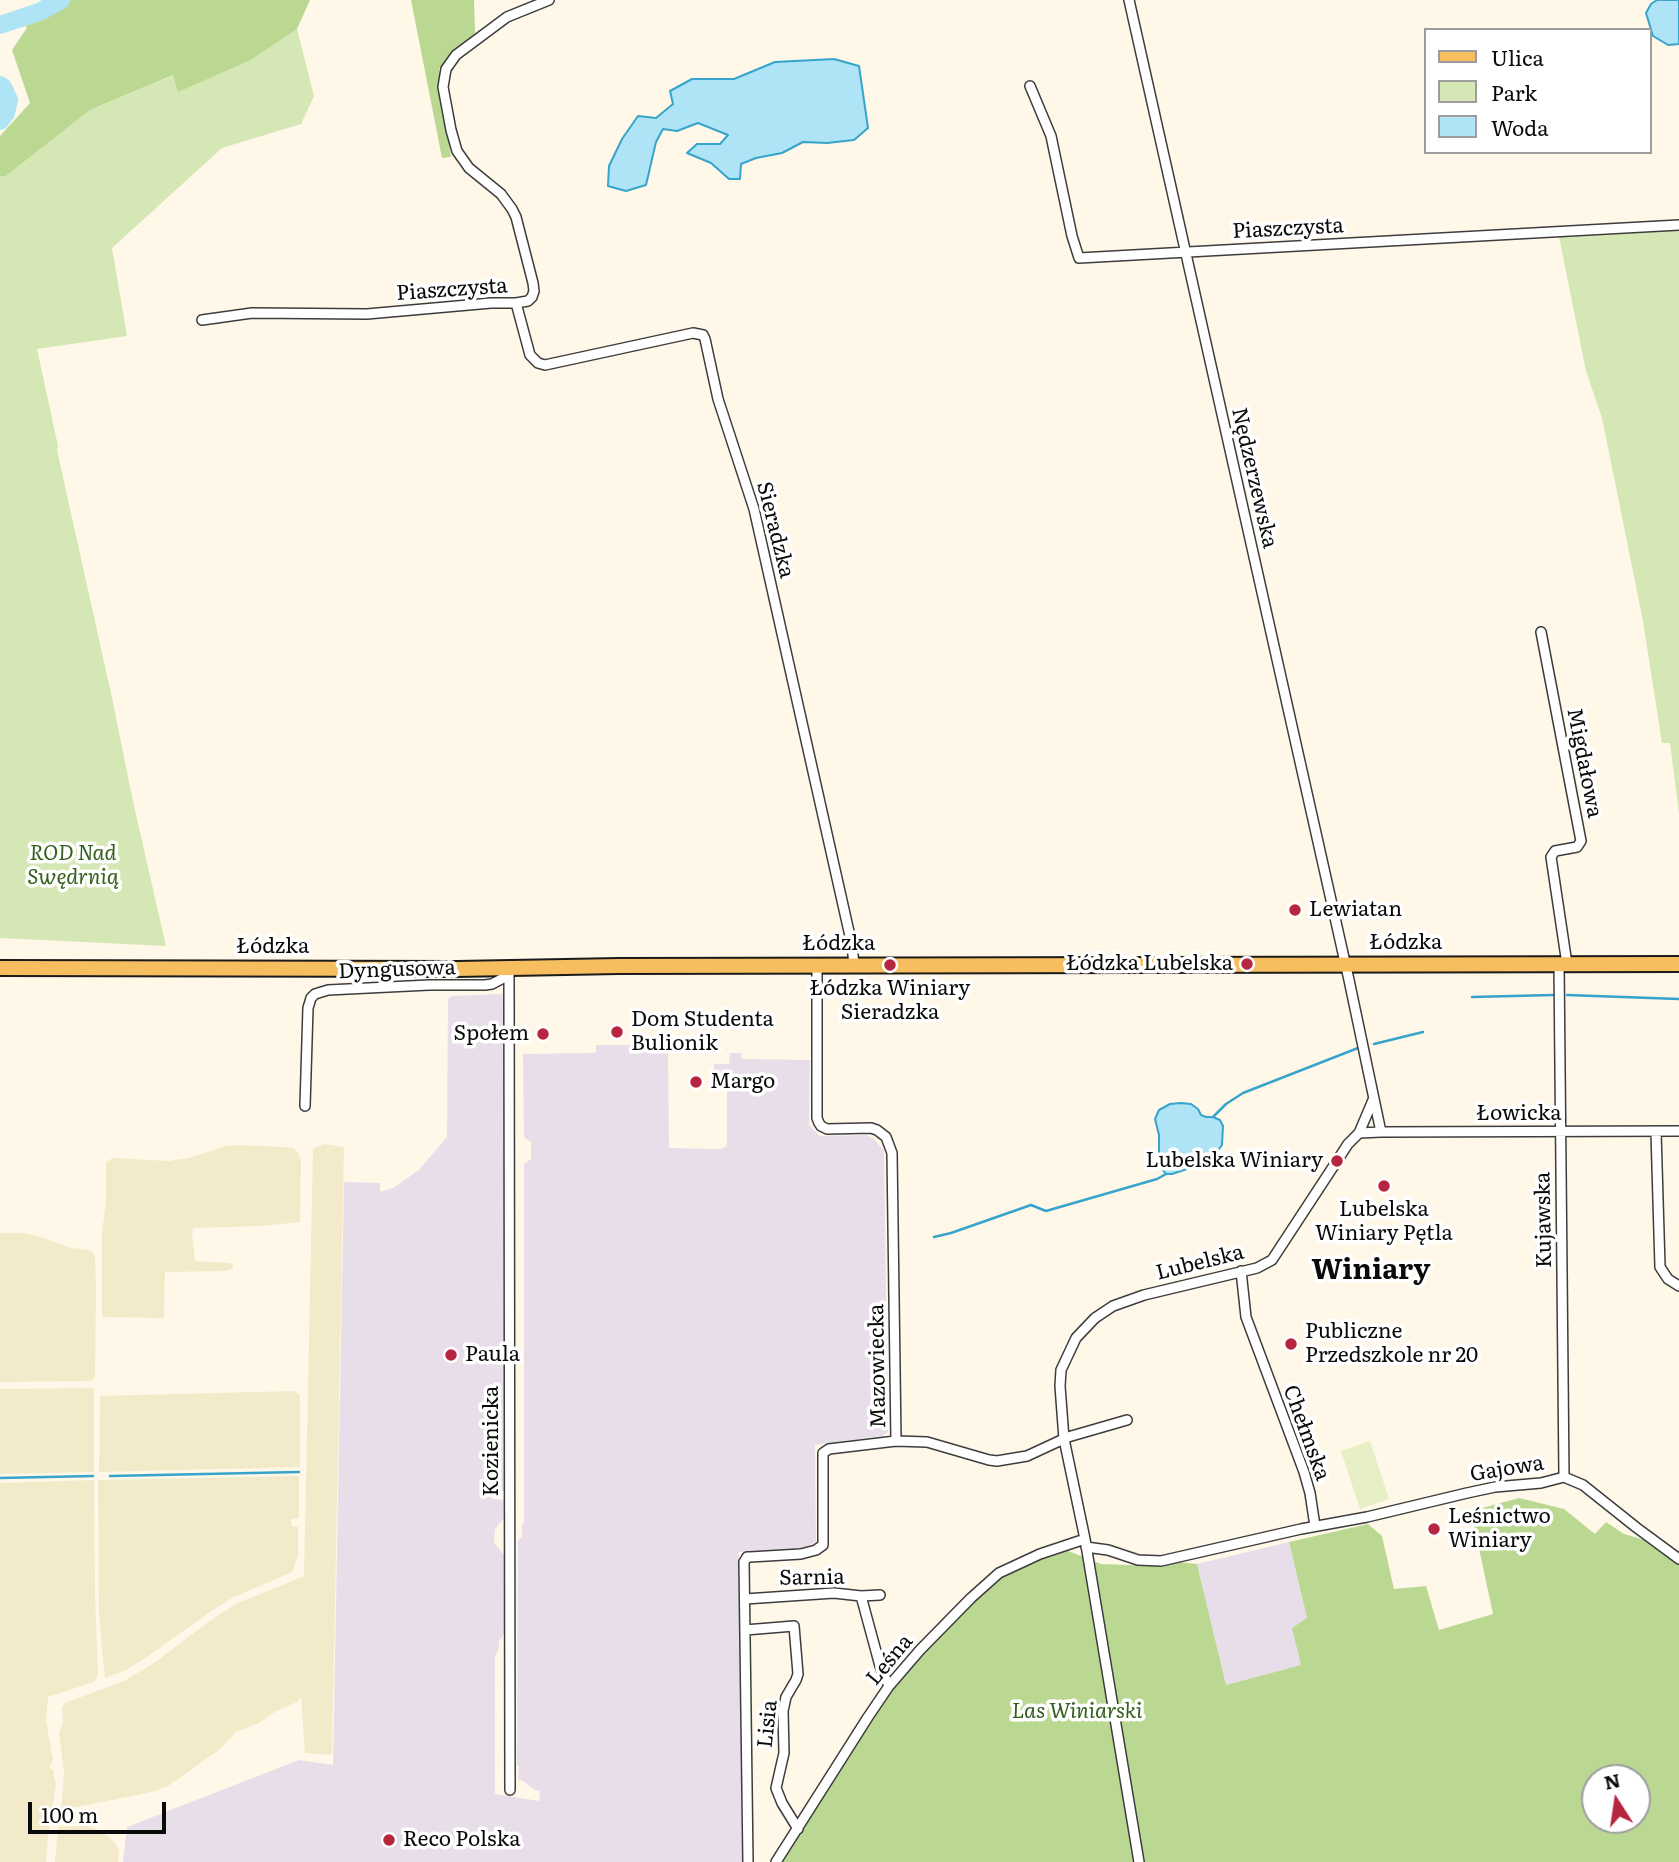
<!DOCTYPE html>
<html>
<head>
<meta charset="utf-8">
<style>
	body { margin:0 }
	#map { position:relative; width:1679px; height:1862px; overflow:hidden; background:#fff7e8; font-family:Literata,serif }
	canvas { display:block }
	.legend { position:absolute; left:1424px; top:28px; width:228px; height:126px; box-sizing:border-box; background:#fff; border:2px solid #9d9d9d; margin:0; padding:9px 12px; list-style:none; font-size:21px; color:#0a0a0a }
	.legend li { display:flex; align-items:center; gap:14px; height:35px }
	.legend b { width:35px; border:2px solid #9d9d9d }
	.north { position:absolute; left:1581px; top:1764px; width:70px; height:70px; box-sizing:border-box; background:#fff; border:2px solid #9d9d9d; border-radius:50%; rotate:348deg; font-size:19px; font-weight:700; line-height:28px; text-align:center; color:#0a0a0a }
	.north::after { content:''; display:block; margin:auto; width:24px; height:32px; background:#b72640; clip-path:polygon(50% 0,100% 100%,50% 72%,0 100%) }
	.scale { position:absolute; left:28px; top:1802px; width:138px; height:32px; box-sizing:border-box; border:4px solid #0a0a0a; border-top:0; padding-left:9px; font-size:21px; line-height:24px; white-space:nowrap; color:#0a0a0a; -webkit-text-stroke:5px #fff; paint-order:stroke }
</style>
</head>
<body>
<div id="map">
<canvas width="1679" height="1862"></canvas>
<ul class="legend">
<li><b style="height:9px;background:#f7be60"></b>Ulica</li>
<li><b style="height:19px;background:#d5e7b4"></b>Park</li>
<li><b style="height:19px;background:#aee4f5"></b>Woda</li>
</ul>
<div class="north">N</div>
<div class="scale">100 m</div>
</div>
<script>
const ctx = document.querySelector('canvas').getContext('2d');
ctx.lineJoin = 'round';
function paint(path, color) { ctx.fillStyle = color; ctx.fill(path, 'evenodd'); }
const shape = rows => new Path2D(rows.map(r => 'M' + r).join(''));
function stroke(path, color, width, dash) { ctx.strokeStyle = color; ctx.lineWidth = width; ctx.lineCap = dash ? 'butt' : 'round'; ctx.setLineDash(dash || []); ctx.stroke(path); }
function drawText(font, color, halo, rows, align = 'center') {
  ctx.font = font + ' Literata,serif'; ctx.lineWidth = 7; ctx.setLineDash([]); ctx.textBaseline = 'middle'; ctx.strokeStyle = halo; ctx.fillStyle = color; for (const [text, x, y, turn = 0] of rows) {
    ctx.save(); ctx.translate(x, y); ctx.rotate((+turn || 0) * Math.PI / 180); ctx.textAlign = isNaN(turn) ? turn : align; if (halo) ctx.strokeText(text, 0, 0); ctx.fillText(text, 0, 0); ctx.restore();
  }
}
const industrial = shape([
	[502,994,504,997,504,1491,493,1491,492,1499,504,1500,504,1518,495,1529,494,1543,504,1555,504,1634,499,1641,499,1648,495,1656,495,1794,539,1801,540,1791,535,1790,523,1781,518,1780,519,1766,517,1766,518,1540,522,1537,522,1524,524,1523,524,1164,531,1159,531,1142,524,1137,523,1054,592,1053,596,1052,596,1045,650,1045,651,1053,668,1053,669,1148,721,1149,727,1146,727,1092,725,1083,714,1082,714,1064,729,1064,730,1053,741,1053,742,1059,810,1060,809,1125,820,1136,867,1135,874,1139,884,1151,888,1432,882,1436,815,1445,816,1542,799,1550,739,1552,742,1862,123,1862,127,1827,299,1760,333,1765,344,1182,380,1183,380,1192,393,1188,419,1170,447,1137,448,999,451,996],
	[1289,1542,1317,1661,1226,1685,1197,1564]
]);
const farmland = shape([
	[324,1144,344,1147,332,1752,330,1755,305,1753,301,1697,297,1702,276,1711,259,1723,236,1732,220,1749,168,1786,155,1791,137,1795,61,1810,64,1772,59,1733,63,1722,62,1707,65,1703,124,1681,154,1663,211,1620,236,1604,304,1576,313,1149],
	[239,1145,283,1147,293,1148,298,1152,301,1162,300,1222,262,1226,194,1228,192,1232,195,1261,230,1263,233,1265,233,1268,227,1271,165,1272,164,1318,102,1317,102,1232,106,1202,106,1162,113,1158,168,1161,188,1158,227,1146],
	[0,1233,22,1233,37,1236,72,1248,88,1250,93,1252,95,1256,96,1285,95,1376,92,1381,0,1382],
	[92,1388,94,1389,94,1472,0,1474,0,1389],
	[294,1391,300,1395,300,1467,99,1472,100,1396],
	[299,1476,299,1518,291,1519,292,1526,298,1527,298,1556,292,1572,232,1598,210,1612,144,1659,126,1670,105,1678,99,1617,98,1480],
	[94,1480,95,1595,98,1675,94,1682,48,1697,46,1720,53,1760,49,1768,53,1770,56,1784,48,1837,46,1862,0,1862,0,1483],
	[86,1826,96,1829,108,1836,116,1844,119,1851,118,1862,55,1862,58,1827]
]);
const green = shape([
	[297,29,314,96,301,124,222,148,112,248,127,336,37,349,58,446,57,450,112,698,134,806,166,946,0,938,0,176,6,176,90,110,174,75,179,91,251,60],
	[1679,230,1679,814,1670,743,1662,743,1643,621,1602,418,1586,371,1559,237]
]);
const forest = shape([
	[71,0,310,0,297,29,251,60,178,92,173,75,90,110,6,176,0,176,0,136,30,103,12,50,27,28,23,22],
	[411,0,474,0,475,33,439,69,451,157,442,158],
	[1519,1498,1564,1509,1595,1534,1606,1522,1624,1534,1645,1540,1679,1565,1679,1862,782,1862,860,1737,893,1690,911,1667,991,1585,1002,1576,1042,1558,1066,1550,1101,1564,1154,1566,1178,1562,1197,1564,1226,1685,1301,1665,1292,1628,1307,1618,1289,1542,1368,1524,1382,1536,1394,1589,1426,1586,1439,1630,1493,1614,1471,1511],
	[1595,1778,1637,1778,1637,1820,1595,1820]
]);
const pitch = shape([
	[1370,1441,1389,1499,1360,1509,1341,1451]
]);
const water = shape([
	[1657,0,1679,0,1679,44,1668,45,1653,36,1646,13,1651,4,1657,0],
	[834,59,859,66,868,128,854,140,827,143,803,142,782,153,756,158,741,164,740,179,729,179,711,163,687,153,697,144,720,144,728,135,698,123,677,131,663,129,656,142,646,185,626,191,608,186,609,166,622,139,638,116,656,118,673,104,670,91,692,79,734,79,775,62,834,59],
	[1181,1103,1191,1104,1198,1109,1201,1115,1206,1117,1213,1117,1220,1120,1223,1126,1222,1145,1216,1153,1202,1164,1172,1174,1166,1174,1162,1169,1159,1155,1159,1135,1155,1119,1159,1110,1170,1104,1181,1103]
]);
const stream = shape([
	[1567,995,1679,999],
	[1472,997,1553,995],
	[1374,1044,1423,1032],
	[1213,1117,1226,1104,1243,1093,1358,1048],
	[934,1237,951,1233,1031,1205,1046,1211,1157,1179,1166,1174],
	[110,1476,299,1472],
	[0,1478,93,1476]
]);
const river = shape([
	[0,25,39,12,61,0],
	[0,85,3,87,9,100,6,113,0,121]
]);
const minor = shape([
	[1129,0,1349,980,1381,1132],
	[1030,86,1051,136,1072,236,1079,258,1679,225],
	[516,303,530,355,538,363,545,365,693,333,703,335,705,339,718,399,754,509,852,945,854,965],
	[202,320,252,313,367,314,491,303,516,303,528,301,532,297,534,291,533,283,516,217,512,209,501,194,469,168,457,151,451,130,443,87,446,69,456,55,507,17,549,0],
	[1541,632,1581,841,1577,847,1555,851,1551,857,1567,964],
	[1559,964,1564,1477],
	[509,966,510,1790],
	[817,966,817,1118,819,1123,821,1126,827,1129,871,1128,877,1130,886,1137,892,1153,896,1441],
	[305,1106,308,1008,311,998,315,994,328,990,429,985,485,985,492,984,509,975],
	[1656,1132,1660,1267,1668,1279,1679,1286],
	[1359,1133,1381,1132,1679,1131],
	[1241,1271,1246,1317,1304,1472,1310,1493,1315,1526],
	[1086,1547,1108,1550,1138,1560,1161,1561,1301,1529,1367,1517,1467,1493,1495,1487,1541,1483,1564,1477,1583,1485,1637,1528,1679,1559],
	[861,1596,880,1666,889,1686],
	[745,1599,834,1593,861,1596,880,1595],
	[745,1630,794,1626,798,1674,796,1680,786,1697,783,1711,784,1753,776,1788,782,1803,798,1829],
	[748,1862,744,1562,747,1557,750,1557,801,1554,816,1550,823,1545,823,1453,829,1449,896,1441,927,1442,989,1460,997,1461,1027,1456,1068,1437,1127,1420],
	[776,1862,868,1717,889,1686,920,1650,971,1598,999,1573,1040,1554,1085,1539],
	[1139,1862,1085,1539,1064,1439,1060,1386,1061,1370,1076,1338,1095,1318,1113,1306,1144,1295,1257,1268,1272,1260,1348,1144,1359,1133,1373,1100]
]);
const primary = shape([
	[0,968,457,969,619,966,1679,964]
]);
const markers = [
	[1295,910,7,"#b72640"],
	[1247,964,7,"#b72640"],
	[890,965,7,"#b72640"],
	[617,1032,7,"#b72640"],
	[543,1034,7,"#b72640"],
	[696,1082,7,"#b72640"],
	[1337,1161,7,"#b72640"],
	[1384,1186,7,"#b72640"],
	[1291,1344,7,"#b72640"],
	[451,1355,7,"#b72640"],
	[1434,1529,7,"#b72640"],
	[389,1840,7,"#b72640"]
];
const streetNames = [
	["Piaszczysta",1288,229,-3],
	["Piaszczysta",452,290,-4],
	["Nędzerzewska",1254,478,77],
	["Sieradzka",775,530,76],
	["Migdałowa",1584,763,79],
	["Łódzka",1406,943],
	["Łódzka",839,944],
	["Łódzka",273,947],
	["Dyngusowa",397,970,-2],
	["Łowicka",1519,1114],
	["Kujawska",1544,1220,-91],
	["Lubelska",1200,1263,-14],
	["Mazowiecka",878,1366,-91],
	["Chełmska",1306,1433,70],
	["Kozienicka",492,1441,-90],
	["Gajowa",1507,1469,-9],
	["Sarnia",812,1578,-1],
	["Leśna",890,1660,-50],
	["Lisia",768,1724,-84]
];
const parkNames = [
	["ROD Nad",73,854],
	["Swędrnią",73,878],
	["Las Winiarski",1077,1712]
];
const poiNames = [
	["Lewiatan",1309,910],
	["Łódzka Lubelska",1233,964,"right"],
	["Łódzka Winiary",890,989,"center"],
	["Sieradzka",890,1013,"center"],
	["Dom Studenta",631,1020],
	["Bulionik",631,1044],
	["Społem",529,1034,"right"],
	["Margo",710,1082],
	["Lubelska Winiary",1323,1161,"right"],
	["Lubelska",1384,1210,"center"],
	["Winiary Pętla",1384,1234,"center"],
	["Publiczne",1305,1332],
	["Przedszkole nr 20",1305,1356],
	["Paula",465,1355],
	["Leśnictwo",1448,1517],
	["Winiary",1448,1541],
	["Reco Polska",403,1840]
];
const districtNames = [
	["Winiary",1371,1271]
];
paint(industrial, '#e7deea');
paint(farmland, '#f3eaca');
paint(green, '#d5e7b4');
paint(forest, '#bbd893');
paint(pitch, '#e6efc5');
paint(water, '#aee4f5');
stroke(water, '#36a4cb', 2);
stroke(stream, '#36a4cb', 2.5);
stroke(river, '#aee4f5', 18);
stroke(minor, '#3d3d3d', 12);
stroke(primary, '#1b1b1b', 18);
stroke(minor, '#fff', 9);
stroke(primary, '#f7be60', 14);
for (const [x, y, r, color] of markers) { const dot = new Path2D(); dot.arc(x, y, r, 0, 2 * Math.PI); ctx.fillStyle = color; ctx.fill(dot); stroke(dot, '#fff', 2.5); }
drawText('21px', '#0a0a0a', '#fff', streetNames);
drawText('italic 21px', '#34601d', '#fff', parkNames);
drawText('21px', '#0a0a0a', '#fff', poiNames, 'left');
drawText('bold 28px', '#0a0a0a', '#fff', districtNames);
</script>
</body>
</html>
